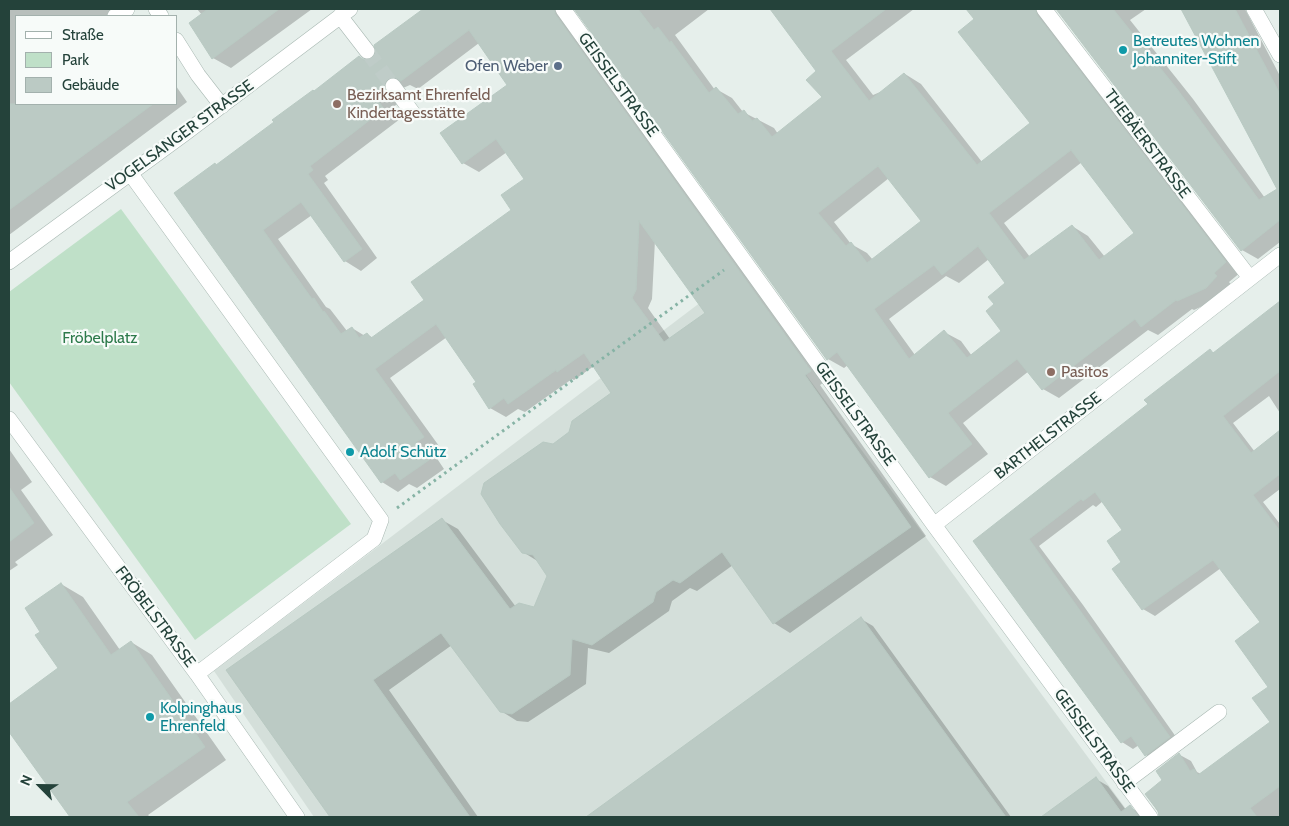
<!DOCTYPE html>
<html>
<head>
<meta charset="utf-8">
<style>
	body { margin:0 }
	#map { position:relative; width:1289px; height:826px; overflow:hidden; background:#e6efeb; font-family:Cabin,sans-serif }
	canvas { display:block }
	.frame { position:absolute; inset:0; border:10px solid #24423a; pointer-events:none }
	.legend { position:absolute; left:15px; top:15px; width:162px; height:90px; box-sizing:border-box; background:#f7fbf9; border:1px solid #a3b1ad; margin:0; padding:6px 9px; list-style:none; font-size:15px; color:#24423a }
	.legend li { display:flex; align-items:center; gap:10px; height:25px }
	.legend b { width:25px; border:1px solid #a3b1ad }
	.north { position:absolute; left:15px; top:761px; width:50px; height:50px; -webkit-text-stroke:4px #f7fbf9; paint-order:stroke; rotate:293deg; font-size:14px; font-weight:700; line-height:20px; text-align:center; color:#24423a }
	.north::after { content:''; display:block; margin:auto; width:18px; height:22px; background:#24423a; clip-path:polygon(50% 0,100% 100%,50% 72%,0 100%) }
</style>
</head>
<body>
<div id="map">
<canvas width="1289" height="826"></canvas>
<div class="frame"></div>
<ul class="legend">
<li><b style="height:6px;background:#fff"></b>Straße</li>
<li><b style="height:14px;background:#bfe0c8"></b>Park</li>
<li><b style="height:14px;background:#bbcac4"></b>Gebäude</li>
</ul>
<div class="north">N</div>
</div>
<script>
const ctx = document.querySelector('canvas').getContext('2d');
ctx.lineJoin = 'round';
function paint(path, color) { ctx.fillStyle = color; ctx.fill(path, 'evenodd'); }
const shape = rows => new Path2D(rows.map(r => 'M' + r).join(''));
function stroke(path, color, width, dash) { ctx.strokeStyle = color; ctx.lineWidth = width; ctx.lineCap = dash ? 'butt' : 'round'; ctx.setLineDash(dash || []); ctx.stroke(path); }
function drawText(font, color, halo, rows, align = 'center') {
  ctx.font = font + ' Cabin,sans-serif'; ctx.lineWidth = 4.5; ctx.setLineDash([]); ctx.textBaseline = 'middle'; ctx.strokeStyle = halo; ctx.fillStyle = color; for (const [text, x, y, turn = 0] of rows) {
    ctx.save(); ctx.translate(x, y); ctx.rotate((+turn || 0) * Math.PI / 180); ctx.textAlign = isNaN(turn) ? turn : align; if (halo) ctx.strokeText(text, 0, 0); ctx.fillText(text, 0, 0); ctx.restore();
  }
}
const built = shape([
	[734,277,1132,817,314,817,214,671]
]);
const green = shape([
	[121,209,351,524,195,640,9,382,9,292]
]);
const shadow = shape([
	[9,9,132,9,128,16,16,16,16,104,58,104,64,114,79,104,176,104,176,86,187,102,9,235],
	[197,9,312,9,231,68,213,58,202,15],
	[425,9,709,9,675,35,715,90,716,89,732,98,743,112,774,128,778,134,823,97,818,71,771,9,914,9,846,60,873,95,885,90,905,74,921,84,982,162,1032,123,976,19,968,9,1146,9,1130,20,1193,99,1265,198,1278,190,1182,9,1245,9,1280,76,1280,242,1258,259,1242,250,1058,10,1055,10,1051,15,1241,272,1229,282,1232,286,1222,297,1194,310,1192,309,1158,335,1148,330,1059,398,1043,389,1029,371,963,423,988,454,946,486,930,477,848,365,844,368,828,359,576,9,573,11,827,380,820,385,926,536,790,633,774,623,733,565,697,591,690,588,672,601,669,611,609,653,588,648,586,684,528,722,517,721,501,711,452,645,389,690,478,817,331,817,228,670,442,520,458,529,516,607,534,608,548,576,539,562,523,552,554,445,570,433,612,393,594,366,574,380,572,379,525,412,518,409,506,417,490,408,478,382,447,337,390,378,439,446,432,451,444,469,417,488,409,484,398,492,382,482,217,166,365,61,373,60,377,54,378,44],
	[479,43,509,85,463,163,479,172,507,152,526,179,513,210,425,300,373,338,367,334,365,336,352,328,347,331,330,309,326,307,278,239,312,215,345,261,361,271,377,258,324,183,328,180,325,176,400,119,392,108,401,101,403,88,410,85,418,89],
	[1082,162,1136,233,1105,257,1088,236,1072,226,1030,257,1004,223],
	[889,178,923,221,873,260,867,253,851,244,834,222],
	[655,240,707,313,670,339,648,308,652,299],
	[989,259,1007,283,996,304,1003,331,972,356,961,341,944,332,915,355,889,319,946,276,959,283],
	[1280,303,1280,413,1269,396,1233,423,1255,452,1280,432,1280,489,1263,502,1280,524,1280,817,1160,817,1160,815,1146,794,1164,780,1180,755,1191,761,1197,772,1201,774,1271,722,1270,687,1262,622,1221,568,1155,616,1143,609,1123,562,1124,530,1103,501,1096,507,1093,505,1039,546,1083,605,1181,744,1157,761,1146,755,1139,745,1133,749,1122,742,975,541,1150,404,1210,351,1215,354],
	[9,449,32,482,21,490,53,535,15,562,18,565,9,571],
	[61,584,83,597,120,650,131,642,152,655,226,760,148,815,150,817,72,817,9,730,9,705,60,668,42,632],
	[861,619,873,626,1011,817,588,817],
	[1096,779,1108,786,1126,810,1130,807,1141,814,1144,817,1043,817]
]);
const building = shape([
	[208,9,279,9,212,59,189,23,208,9],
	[423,9,554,9,555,14,811,371,805,375,911,527,773,624,722,552,680,583,673,580,656,592,653,602,592,645,572,639,570,675,512,714,500,712,441,633,373,680,470,817,330,817,226,670,442,518,510,609,519,603,534,607,547,576,533,555,522,553,500,524,481,494,484,483,543,442,553,444,569,432,572,421,611,393,584,353,557,372,556,370,508,404,504,398,489,409,473,384,476,382,436,324,375,369,424,437,416,442,429,460,400,480,395,473,381,483,174,193,215,163,216,165,274,122,272,120,313,90,314,91,359,56,364,60,372,59,376,54,374,45,423,9],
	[469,30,507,85,440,133,462,164,496,139,524,179,501,195,511,210,411,282,424,300,403,315,371,338,367,333,359,338,352,327,341,334,324,311,323,312,314,298,312,299,263,230,301,202,344,262,362,249,308,174,313,170,310,166,384,109,377,99,386,92,384,87,387,79,392,77,401,81,469,30],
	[639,221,705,313,664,342,632,298,636,290,639,221],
	[574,9,638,9,654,30,658,27,670,43,671,41,709,93,716,87,738,114,744,110,752,121,757,118,772,137,822,97,806,80,816,71,770,9,886,9,831,51,869,101,904,73,977,165,1030,123,958,32,974,19,966,9,1035,9,1037,15,1226,262,1214,273,1217,276,1206,288,1177,301,1176,300,1141,327,1135,319,1042,390,1017,359,948,413,972,444,929,478,837,352,827,360,574,9],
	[1071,150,1134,233,1099,260,1072,225,1024,260,989,213,1071,150],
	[878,166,921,221,867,263,851,242,846,246,818,213,878,166],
	[978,246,1005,283,988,297,994,304,986,311,1001,331,967,358,944,330,909,359,874,309,934,265,942,275,978,246],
	[1056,9,1113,9,1177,89,1259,200,1277,189,1181,9,1235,9,1280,94,1280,220,1241,251,1056,9],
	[9,104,153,104,9,210,9,104],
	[1280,301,1280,371,1223,416,1251,453,1280,430,1280,474,1253,495,1280,531,1280,786,1250,808,1257,817,1159,817,1158,811,1145,794,1162,780,1156,771,1179,753,1190,771,1194,769,1198,775,1270,722,1252,698,1268,687,1235,641,1260,622,1213,560,1142,610,1112,569,1121,562,1107,541,1122,530,1095,492,1083,501,1081,499,1029,539,1170,737,1145,756,1131,736,1121,743,973,541,1148,404,1144,400,1192,363,1210,349,1213,353,1280,301],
	[9,487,34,523,9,542,9,487],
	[61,583,111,655,131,641,205,747,127,802,139,817,70,817,9,732,9,704,58,668,35,635,40,632,25,608,61,583],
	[861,617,1006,817,586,817,861,617],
	[1096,777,1121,812,1130,805,1139,817,1041,817,1096,777]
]);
const minorTunnel = shape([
	[367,51,393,86]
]);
const path = shape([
	[397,508,724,270]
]);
const minor = shape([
	[156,9,161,16],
	[563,9,934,525,1150,817],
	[1044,9,1250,278],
	[1254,9,1280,55],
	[115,16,127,9],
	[340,16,367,51],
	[176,40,198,75,222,106],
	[393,86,412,112],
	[130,173,381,520,374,539,197,674],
	[9,262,184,134,350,9],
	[9,419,197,674,297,817],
	[934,525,1280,255],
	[1124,783,1219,712]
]);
const markers = [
	[1123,50,5,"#0f9aa8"],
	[558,66,5,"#5c6f8a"],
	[337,104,5,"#8d6e63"],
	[1051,372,5,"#8d6e63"],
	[350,452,5,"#0f9aa8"],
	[150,717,5,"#0f9aa8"]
];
const cultureNames = [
	["Betreutes Wohnen",1133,41],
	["Johanniter-Stift",1133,59],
	["Adolf Schütz",360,452],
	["Kolpinghaus",160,708],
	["Ehrenfeld",160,726]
];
const serviceNames = [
	["Ofen Weber",548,66]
];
const streetNames = [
	["GEISSELSTRASSE",618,85,54],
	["VOGELSANGER STRASSE",180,136,-36],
	["THEBÄERSTRASSE",1147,144,53],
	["GEISSELSTRASSE",855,414,54],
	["BARTHELSTRASSE",1048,436,-38],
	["FRÖBELSTRASSE",155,617,53],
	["GEISSELSTRASSE",1094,741,54]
];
const educationNames = [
	["Bezirksamt Ehrenfeld",347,95],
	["Kindertagesstätte",347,113],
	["Pasitos",1061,372]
];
const parkNames = [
	["Fröbelplatz",100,338]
];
paint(built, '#d4dfda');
paint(green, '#bfe0c8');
paint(shadow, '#0003');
paint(building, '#bbcac4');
stroke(building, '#b8c9c2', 1);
stroke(minorTunnel, '#bfccc8', 15, [15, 8]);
stroke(minor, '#a8b8b2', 16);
stroke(path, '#86b3a5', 3, [2.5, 4]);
stroke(minor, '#fff', 15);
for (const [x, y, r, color] of markers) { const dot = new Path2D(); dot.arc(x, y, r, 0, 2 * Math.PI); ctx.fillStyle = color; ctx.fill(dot); stroke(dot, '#f7fbf9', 2); }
drawText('16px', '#0d838f', '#f7fbf9', cultureNames, 'left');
drawText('16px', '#4e5e75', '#f7fbf9', serviceNames, 'right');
drawText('16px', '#24423a', '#f7fbf9', streetNames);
drawText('16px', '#785e54', '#f7fbf9', educationNames, 'left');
drawText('16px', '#2d7a4b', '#f7fbf9', parkNames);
</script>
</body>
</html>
